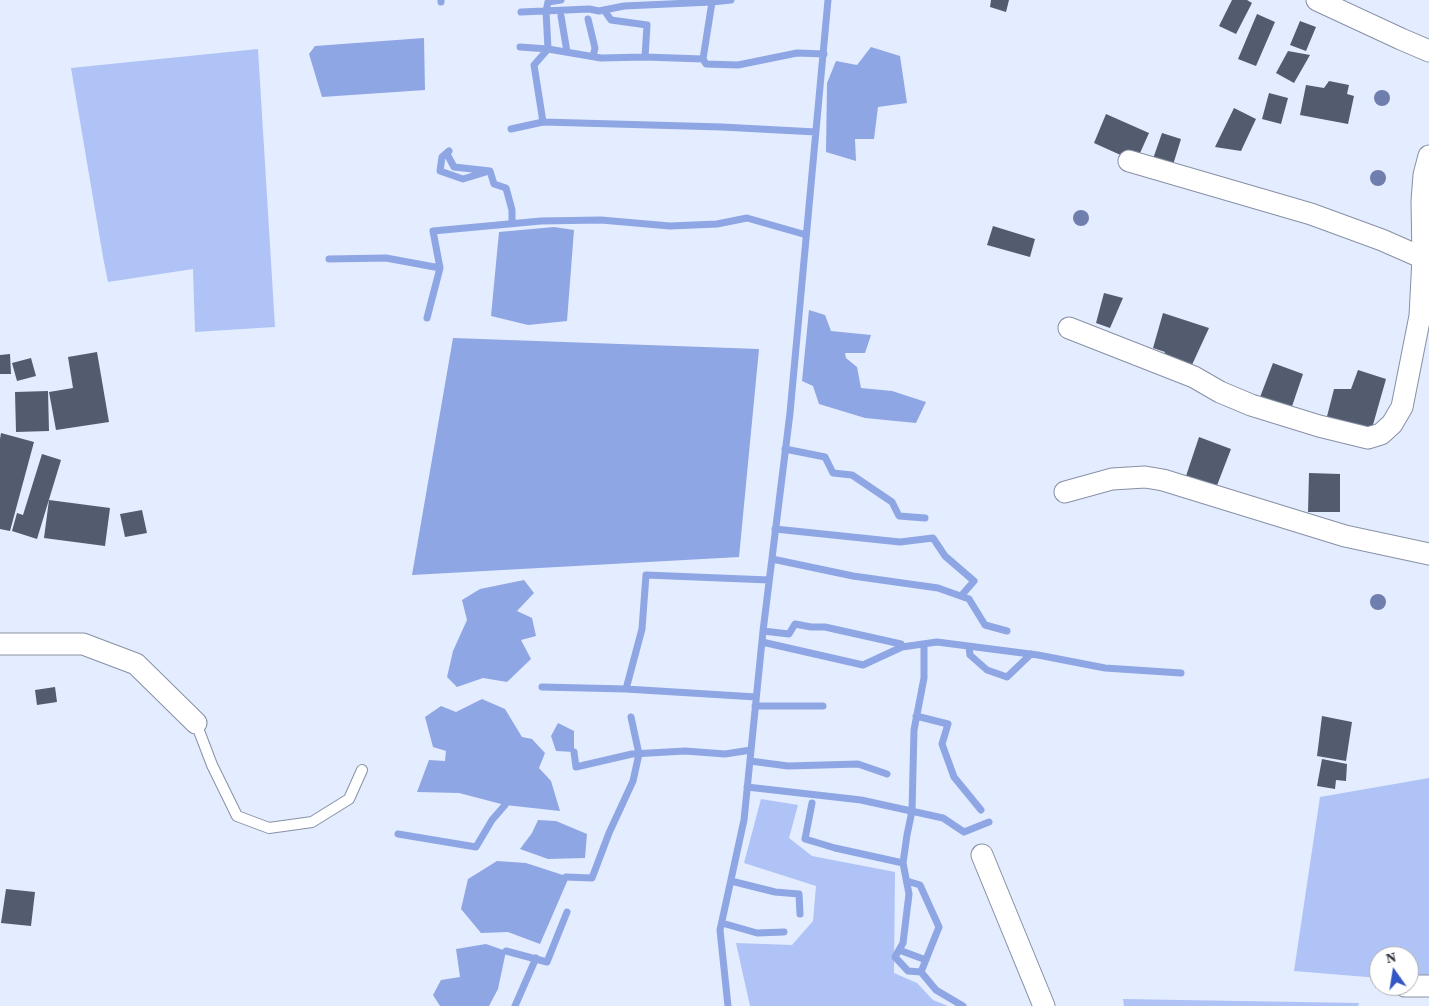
<!DOCTYPE html>
<html>
<head>
<meta charset="utf-8">
<style>
	body { margin:0 }
	#map { position:relative; width:1429px; height:1006px; overflow:hidden; background:#e4ecff; font-family:"Source Serif 4",serif }
	canvas { display:block }
	.north { position:absolute; left:1369px; top:946px; width:50px; height:50px; box-sizing:border-box; background:#fff; border:1px solid #aeafb3; border-radius:50%; rotate:347deg; font-size:14px; font-weight:700; line-height:20px; text-align:center; color:#353842 }
	.north::after { content:''; display:block; margin:auto; width:18px; height:22px; background:#3556c7; clip-path:polygon(50% 0,100% 100%,50% 72%,0 100%) }
</style>
</head>
<body>
<div id="map">
<canvas width="1429" height="1006"></canvas>
<div class="north">N</div>
</div>
<script>
const ctx = document.querySelector('canvas').getContext('2d');
ctx.lineJoin = 'round';
function paint(path, color) { ctx.fillStyle = color; ctx.fill(path, 'evenodd'); }
const shape = rows => new Path2D(rows.map(r => 'M' + r).join(''));
function stroke(path, color, width, dash) { ctx.strokeStyle = color; ctx.lineWidth = width; ctx.lineCap = dash ? 'butt' : 'round'; ctx.setLineDash(dash || []); ctx.stroke(path); }
const green = shape([
	[258,49,275,327,195,332,193,269,108,282,103,257,71,68],
	[1429,778,1429,982,1409,980,1409,956,1379,956,1379,978,1294,971,1320,797],
	[761,799,798,805,789,838,812,856,895,872,894,973,917,983,933,1000,948,1006,750,1006,736,943,792,945,813,921,816,886,744,863],
	[1123,999,1359,1003,1358,1006,1124,1006]
]);
const water = shape([
	[424,38,425,90,322,97,309,54,315,46],
	[871,47,900,56,907,103,878,107,874,139,855,139,856,161,826,152,827,83,836,61,857,65],
	[554,227,574,230,567,321,528,325,491,316,499,232],
	[809,310,825,315,831,331,871,335,865,353,845,353,846,358,857,367,861,388,892,391,926,402,916,423,865,418,819,404,813,386,802,381],
	[453,338,759,349,739,557,412,575],
	[524,580,534,593,517,611,532,618,536,636,521,640,531,659,507,682,483,678,457,687,447,677,453,651,467,620,462,600,480,589],
	[482,699,505,709,522,737,532,739,545,753,539,768,551,781,560,811,505,805,459,793,417,792,429,760,445,761,446,751,433,747,425,717,441,706,456,712],
	[558,723,574,731,574,752,556,751,551,736],
	[538,820,556,821,587,834,585,858,548,859,520,849,532,833],
	[497,861,526,863,569,877,540,944,508,932,481,933,461,909,468,879],
	[486,944,506,951,498,989,489,1006,440,1006,433,995,441,980,460,977,456,949]
]);
const stream = shape([
	[441,0,441,2],
	[712,2,731,0],
	[604,10,611,20,647,25,645,57],
	[521,12,589,9,599,11,624,6,712,2,703,59],
	[561,16,567,52],
	[588,19,595,48,593,56],
	[520,47,548,49,601,58,645,57,703,59,706,64,738,65,797,53,824,54],
	[543,122,534,65,548,49,546,11,548,2,561,0],
	[511,129,543,122,722,127,816,132],
	[449,151,442,157,440,171,463,179,486,172],
	[447,154,454,167,490,171,494,184,506,188,512,210,512,223],
	[329,259,386,258,440,268],
	[427,318,440,268,433,231,541,221,601,220,670,226,717,224,747,218,803,234],
	[785,449,825,457,833,473,852,475,892,502,899,516,925,518],
	[775,529,900,542,933,538,945,556,974,581,961,596],
	[772,559,853,576,938,588,969,599,985,625,1007,631],
	[763,631,789,634,795,624,811,627,825,627,901,644],
	[762,642,863,665,902,647,937,642,1038,655,1105,668,1181,673],
	[924,644,924,678,914,730,912,811,907,835,903,863,909,894,903,943,895,957,908,971,921,972,936,990,963,1006],
	[969,647,970,655,987,670,1007,677,1031,654],
	[542,687,626,689,756,697],
	[626,689,642,629,646,575,769,580],
	[755,706,823,706],
	[916,716,948,724,942,744,954,777,981,810],
	[574,752,576,767,632,754,685,751,725,754,751,750],
	[750,761,788,766,858,764,887,774],
	[747,787,861,800,943,818,964,832,989,822],
	[812,803,805,839,835,848,903,863],
	[398,834,476,847,492,820,505,805],
	[566,877,592,878,609,833,633,781,639,754,631,717],
	[731,881,775,892,799,894,800,914],
	[907,881,920,885,939,927,921,972],
	[722,923,757,933,784,932],
	[899,950,926,960],
	[506,951,547,962,567,912],
	[515,1006,536,958],
	[728,1006,720,930,744,820,763,631,790,413,828,0]
]);
const building = shape([
	[991,0,1009,0,1006,12,990,7],
	[1232,0,1247,0,1252,3,1236,34,1219,26],
	[1257,14,1275,22,1256,66,1238,59],
	[1300,21,1316,27,1306,51,1290,45],
	[1288,51,1310,55,1294,83,1276,73],
	[1329,81,1349,85,1347,94,1354,96,1348,124,1300,115,1306,85,1324,88],
	[1269,93,1288,98,1281,124,1262,119],
	[1234,108,1256,119,1241,151,1215,147],
	[1106,114,1149,133,1136,162,1094,143],
	[1162,133,1181,139,1168,181,1148,173],
	[993,226,1035,239,1030,257,987,245],
	[1104,293,1123,298,1110,328,1096,323],
	[1163,313,1209,328,1185,380,1155,370,1165,352,1153,348],
	[97,352,109,422,56,430,49,392,73,388,68,357],
	[10,354,11,374,0,374,0,355],
	[31,358,36,376,17,381,12,363],
	[1273,363,1303,374,1286,424,1254,413],
	[1358,370,1386,379,1367,446,1323,432,1334,389,1351,389],
	[48,391,49,431,16,432,15,392],
	[1,433,34,442,10,531,0,529,0,439],
	[1199,437,1231,449,1211,501,1181,491],
	[42,454,61,460,37,539,12,531,17,513,23,515],
	[1309,473,1340,474,1340,512,1308,512],
	[49,500,110,508,105,546,44,538],
	[142,510,147,533,125,537,120,514],
	[55,687,57,702,37,705,35,690],
	[1322,716,1352,722,1346,761,1317,756],
	[1322,759,1347,764,1346,781,1336,780,1335,789,1317,786],
	[6,889,35,892,31,926,1,923]
]);
const service = shape([
	[196,723,212,765,237,816,269,828,312,822,349,799,362,770]
]);
const minor = shape([
	[1317,0,1401,39,1429,51],
	[1129,161,1311,214,1382,240,1423,258],
	[1069,328,1194,377,1220,392,1251,405,1319,426,1368,438,1381,434,1392,424,1402,407,1420,316,1423,258,1422,201,1424,175,1429,156],
	[1065,492,1112,479,1145,477,1163,480,1345,536,1429,554],
	[0,644,83,644,136,664,196,723],
	[982,855,1044,1006],
	[1405,986,1429,986]
]);
const trees = [
	[1382,98],
	[1378,178],
	[1081,218],
	[1378,602]
];
paint(green, '#afc3f6');
paint(water, '#8ea6e4');
stroke(stream, '#8ea6e4', 7);
paint(building, '#535c6f');
stroke(service, '#8790a5', 12);
stroke(minor, '#8790a5', 23);
stroke(service, '#fff', 10);
stroke(minor, '#fff', 21);
ctx.fillStyle = '#707ead';
for (const [x, y] of trees) { ctx.beginPath(); ctx.arc(x, y, 8, 0, 2 * Math.PI); ctx.fill(); }
</script>
</body>
</html>
